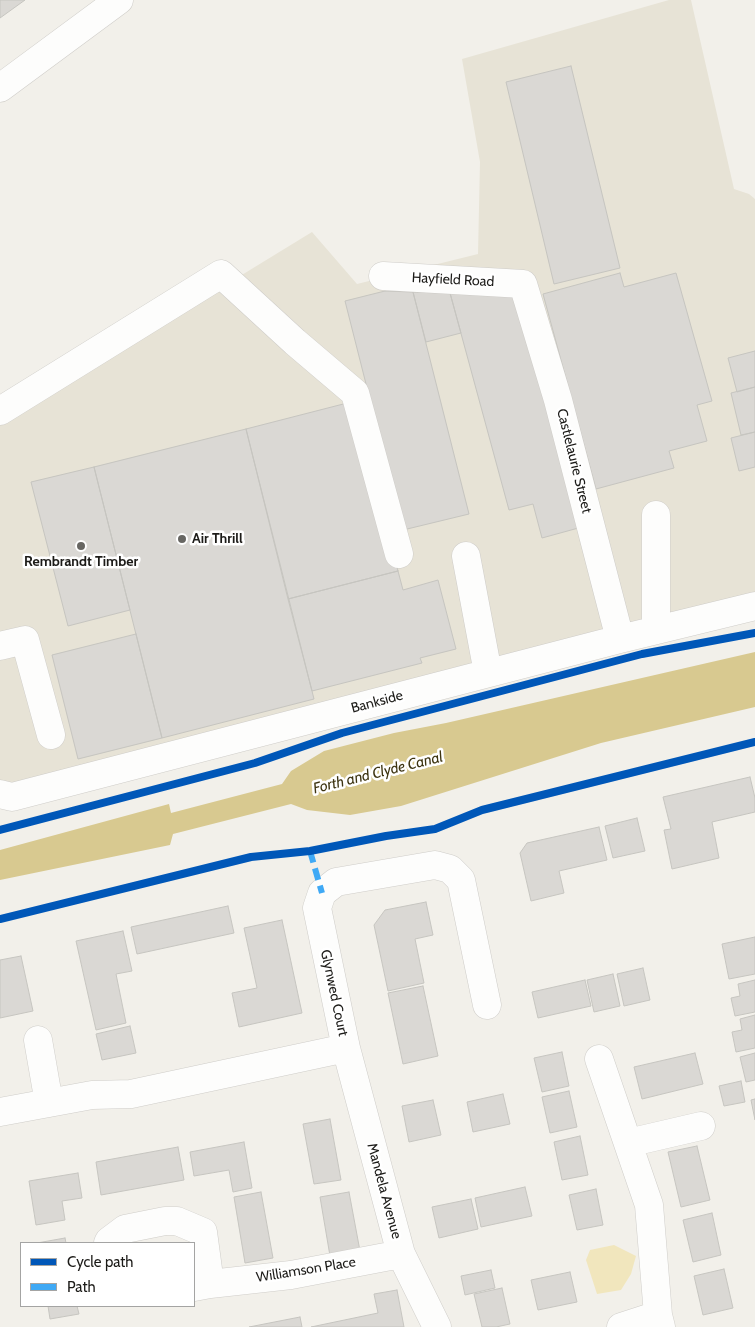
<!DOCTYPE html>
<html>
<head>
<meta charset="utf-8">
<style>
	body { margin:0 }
	#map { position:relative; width:755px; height:1327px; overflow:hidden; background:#f2f0ea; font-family:Cabin,sans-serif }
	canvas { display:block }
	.legend { position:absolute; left:20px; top:1242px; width:175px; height:65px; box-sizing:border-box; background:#fff; border:1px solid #a4a4a3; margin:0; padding:6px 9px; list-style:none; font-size:15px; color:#1c1b18 }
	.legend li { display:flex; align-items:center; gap:10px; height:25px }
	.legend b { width:25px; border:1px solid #a4a4a3 }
</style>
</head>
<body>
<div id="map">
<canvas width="755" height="1327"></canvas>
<ul class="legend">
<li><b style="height:6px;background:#0057b8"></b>Cycle path</li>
<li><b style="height:6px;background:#3fa9f5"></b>Path</li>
</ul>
</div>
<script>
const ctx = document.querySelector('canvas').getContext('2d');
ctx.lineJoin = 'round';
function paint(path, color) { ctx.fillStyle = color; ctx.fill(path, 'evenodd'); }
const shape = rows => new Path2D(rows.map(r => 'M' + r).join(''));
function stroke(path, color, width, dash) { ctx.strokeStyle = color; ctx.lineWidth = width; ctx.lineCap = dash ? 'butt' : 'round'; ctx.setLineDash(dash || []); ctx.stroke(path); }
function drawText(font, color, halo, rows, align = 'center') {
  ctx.font = font + ' Cabin,sans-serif'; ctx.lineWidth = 5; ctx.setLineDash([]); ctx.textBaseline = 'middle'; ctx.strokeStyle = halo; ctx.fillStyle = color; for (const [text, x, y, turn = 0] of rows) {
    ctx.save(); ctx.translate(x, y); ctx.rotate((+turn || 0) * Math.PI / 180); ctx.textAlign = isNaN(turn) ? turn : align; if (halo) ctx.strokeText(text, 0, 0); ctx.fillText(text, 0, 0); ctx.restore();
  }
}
const built = shape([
	[669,0,691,0,734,189,749,194,755,199,755,608,0,794,0,423,312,232,357,284,478,254,480,162,462,59]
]);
const green = shape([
	[614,1245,636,1256,631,1274,621,1290,597,1294,586,1260,590,1250]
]);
const water = shape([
	[755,652,755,707,601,743,401,806,350,815,307,810,291,804,173,834,170,845,0,880,0,850,169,804,171,813,282,784,291,771,324,751,394,733,446,723]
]);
const building = shape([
	[0,0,25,0,0,18,0,0],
	[571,66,620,268,554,284,506,82,571,66],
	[620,273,624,287,676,273,712,401,697,405,707,441,669,451,674,468,596,489,543,294,620,273],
	[385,291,413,292,469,514,403,530,345,301,385,291],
	[413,292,450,293,461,333,426,342,413,292],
	[450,293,520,295,582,527,542,538,533,504,509,510,450,293],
	[755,351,755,387,737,392,728,358,755,351],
	[755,387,755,432,741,435,731,393,755,387],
	[355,401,398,571,288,599,246,429,355,401],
	[246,429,314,699,162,738,94,467,246,429],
	[755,432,755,467,739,471,731,438,755,432],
	[94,467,130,610,68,626,31,482,94,467],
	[398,571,403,590,438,580,456,649,420,658,422,663,312,691,288,599,398,571],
	[136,634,162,738,78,759,52,655,136,634],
	[750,777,755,798,755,812,712,822,719,858,672,869,664,830,671,829,663,797,750,777],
	[637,818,645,851,613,858,605,826,637,818],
	[599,827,607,860,559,871,564,893,531,901,520,853,527,843,599,827],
	[426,902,433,935,415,939,424,983,388,991,374,925,385,910,426,902],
	[228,906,234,933,137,954,131,927,228,906],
	[282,920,302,1013,239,1027,232,993,257,988,244,928,282,920],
	[123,931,132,971,116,974,126,1023,96,1030,76,941,123,931],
	[755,937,755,974,729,979,722,944,755,937],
	[21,956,33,1011,0,1018,0,960,21,956],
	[643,968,650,1000,624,1006,617,974,643,968],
	[613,974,620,1006,594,1012,587,980,613,974],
	[585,980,591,1006,538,1018,532,992,585,980],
	[755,980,755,1012,735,1016,731,998,740,996,738,984,755,980],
	[423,986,438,1056,403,1064,388,993,423,986],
	[755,1015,755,1048,736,1052,732,1032,742,1030,740,1019,755,1015],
	[130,1026,136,1053,102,1060,96,1034,130,1026],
	[562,1052,569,1086,542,1092,534,1058,562,1052],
	[695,1053,703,1084,642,1099,634,1067,695,1053],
	[755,1053,755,1080,746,1082,740,1057,755,1053],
	[741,1081,745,1102,724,1106,719,1086,741,1081],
	[569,1091,577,1127,550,1133,542,1097,569,1091],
	[503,1094,510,1124,473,1132,467,1102,503,1094],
	[755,1099,755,1120,751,1100,755,1099],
	[433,1100,441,1135,409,1142,402,1106,433,1100],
	[330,1119,341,1180,314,1184,303,1124,330,1119],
	[580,1136,588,1175,562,1180,554,1142,580,1136],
	[244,1142,252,1188,233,1192,229,1170,194,1176,190,1152,244,1142],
	[697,1146,710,1200,681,1207,668,1152,697,1146],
	[178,1147,184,1180,101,1195,96,1162,178,1147],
	[78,1173,82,1198,62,1201,65,1220,36,1225,29,1181,78,1173],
	[525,1187,532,1216,481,1227,475,1198,525,1187],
	[596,1189,603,1225,577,1230,569,1195,596,1189],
	[261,1192,273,1258,245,1263,234,1197,261,1192],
	[349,1192,360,1251,330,1256,320,1197,349,1192],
	[471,1199,478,1229,439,1238,432,1207,471,1199],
	[712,1213,721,1255,693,1262,683,1220,712,1213],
	[65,1238,66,1243,37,1243,65,1238],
	[724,1269,733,1308,703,1315,694,1276,724,1269],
	[491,1270,495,1288,465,1295,461,1276,491,1270],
	[570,1272,577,1302,538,1310,531,1280,570,1272],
	[502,1288,510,1324,496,1327,482,1327,474,1294,502,1288],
	[397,1290,404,1327,311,1327,378,1313,374,1294,397,1290],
	[48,1306,77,1306,79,1314,50,1319,48,1306],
	[300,1317,302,1327,249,1327,300,1317]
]);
const minor = shape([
	[0,88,119,0],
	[383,276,523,284,558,400,620,639],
	[0,411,221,274,295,342,355,393,399,554],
	[656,515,656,630],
	[466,556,488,673],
	[0,646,25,640,51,735],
	[0,794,12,797,620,639,755,606],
	[38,1040,49,1103],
	[346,1048,401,1254,437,1327],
	[599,1059,649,1205,658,1315,661,1327],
	[0,1112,92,1095,131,1094,346,1048,317,908,322,893,336,882,435,865,450,869,461,880,487,1005],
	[628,1143,701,1126],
	[108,1243,109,1241,125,1229,165,1221,177,1221,203,1232,210,1284],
	[194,1287,210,1284,291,1275,401,1254],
	[621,1327,658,1315]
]);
const quiet = shape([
	[310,851,322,893]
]);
const cycleway = shape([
	[0,830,255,763,342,733,642,654,755,633],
	[0,919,251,857,310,851,386,836,435,829,482,810,755,742]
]);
const markers = [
	[182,539,5,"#676662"],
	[81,546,5,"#676662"]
];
const streetNames = [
	["Hayfield Road",453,280,3],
	["Castlelaurie Street",574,461,76],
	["Bankside",377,702,-15],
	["Glynwed Court",334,993,78],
	["Mandela Avenue",384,1191,75],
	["Williamson Place",306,1270,-9]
];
const poiNames = [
	["Air Thrill",192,539],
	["Rembrandt Timber",81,562,"center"]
];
const waterNames = [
	["Forth and Clyde Canal",378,773,-14]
];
paint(built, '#e7e3d6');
paint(green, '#f1e6bd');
paint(water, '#d8c990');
paint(building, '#dad8d4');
stroke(building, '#c6c5c0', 1);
stroke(minor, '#cfcdc9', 29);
stroke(minor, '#fdfdfc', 28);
stroke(quiet, '#3fa9f5', 6, [12, 6]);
stroke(cycleway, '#0057b8', 8);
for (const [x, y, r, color] of markers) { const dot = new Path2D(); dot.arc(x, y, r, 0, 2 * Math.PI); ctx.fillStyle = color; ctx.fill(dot); stroke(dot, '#fff', 2); }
drawText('14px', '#1c1b18', '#fff', streetNames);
drawText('bold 14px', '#1c1b18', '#fff', poiNames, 'left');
drawText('italic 15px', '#3d3411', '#fff', waterNames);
</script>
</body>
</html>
